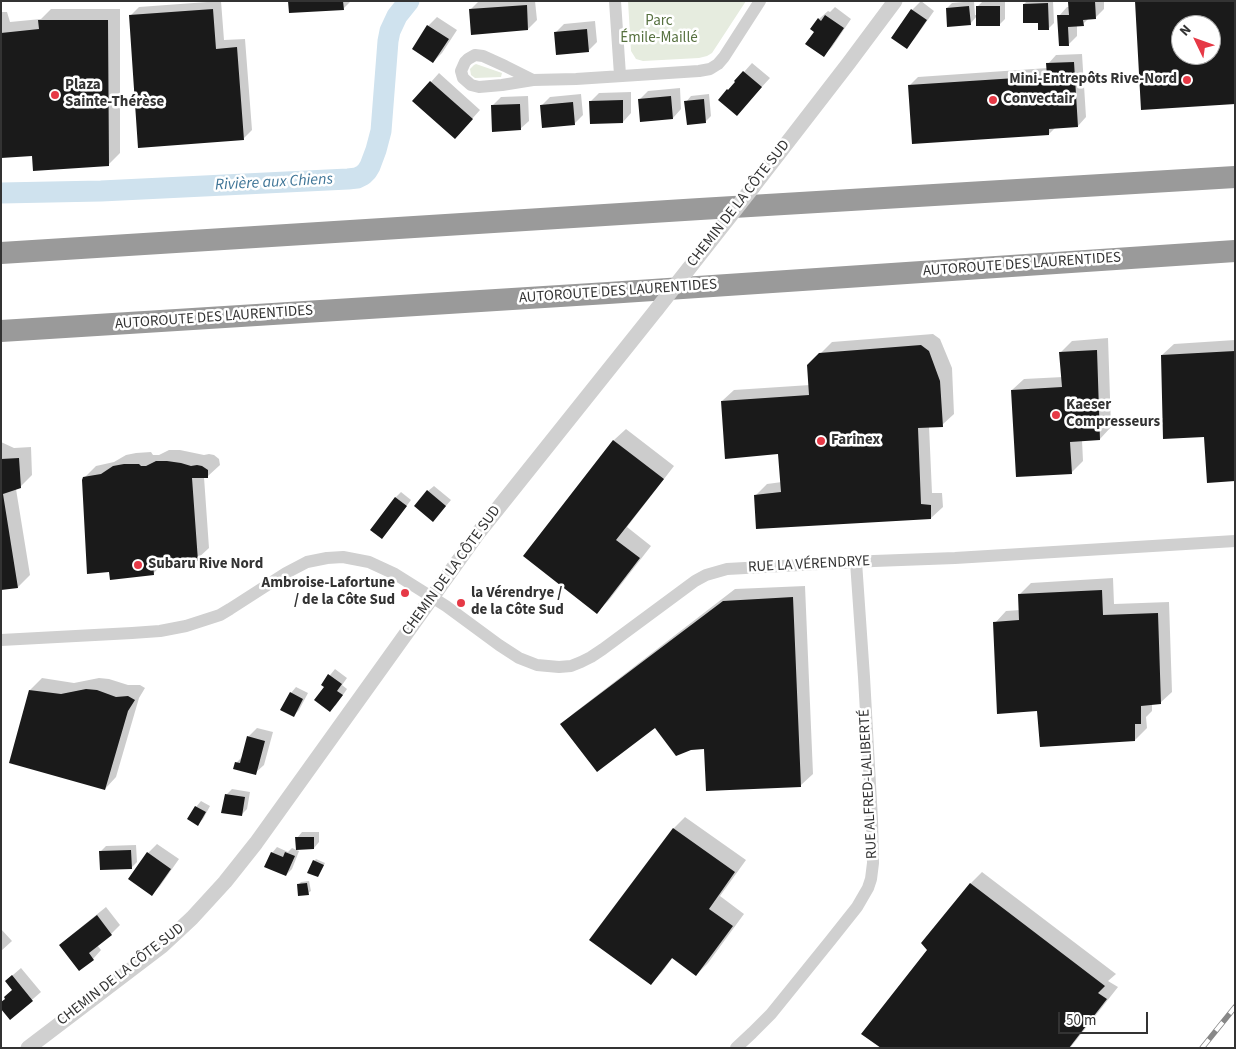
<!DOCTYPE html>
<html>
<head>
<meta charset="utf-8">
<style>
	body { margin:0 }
	#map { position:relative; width:1236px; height:1049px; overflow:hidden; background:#fff; font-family:"Source Sans 3",sans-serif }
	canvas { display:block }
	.frame { position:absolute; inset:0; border:2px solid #333; pointer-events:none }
	.north { position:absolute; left:1171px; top:15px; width:50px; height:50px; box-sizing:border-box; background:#fff; border:1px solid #adadad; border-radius:50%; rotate:312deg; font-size:14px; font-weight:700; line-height:20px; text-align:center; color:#333 }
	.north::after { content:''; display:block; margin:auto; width:18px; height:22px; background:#e63946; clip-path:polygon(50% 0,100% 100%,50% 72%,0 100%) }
	.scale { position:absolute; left:1058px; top:1012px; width:90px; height:22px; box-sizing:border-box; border:2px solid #333; border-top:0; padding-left:6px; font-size:15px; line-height:18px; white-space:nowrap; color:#333; -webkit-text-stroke:4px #fff; paint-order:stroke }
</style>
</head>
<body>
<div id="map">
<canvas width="1236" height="1049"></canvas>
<div class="frame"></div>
<div class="north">N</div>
<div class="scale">50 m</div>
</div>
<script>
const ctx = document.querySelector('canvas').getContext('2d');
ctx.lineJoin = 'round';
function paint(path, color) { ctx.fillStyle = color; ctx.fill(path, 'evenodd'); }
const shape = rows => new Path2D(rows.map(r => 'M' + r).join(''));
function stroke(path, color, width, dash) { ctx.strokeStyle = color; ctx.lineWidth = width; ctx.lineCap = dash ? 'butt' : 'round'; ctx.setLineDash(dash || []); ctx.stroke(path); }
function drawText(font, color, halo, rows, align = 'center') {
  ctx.font = font + ' "Source Sans 3",sans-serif'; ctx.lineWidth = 5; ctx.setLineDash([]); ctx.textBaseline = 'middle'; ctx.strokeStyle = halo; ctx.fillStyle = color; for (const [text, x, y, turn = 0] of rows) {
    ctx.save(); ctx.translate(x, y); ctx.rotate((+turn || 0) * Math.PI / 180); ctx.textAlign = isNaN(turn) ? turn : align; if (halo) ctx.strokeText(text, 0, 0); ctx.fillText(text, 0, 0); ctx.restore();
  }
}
const green = shape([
	[628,1,746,1,712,53,707,56,699,58,643,61,636,59,631,51],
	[476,64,502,73,501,77,475,78,471,75,470,69,474,65]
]);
const shadow = shape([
	[221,1,224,40,245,39,252,130,243,139,130,16,139,7],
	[290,1,351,1,343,9],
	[479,1,535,1,537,20,528,29,471,9],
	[921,1,934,11,915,38,907,47,912,10],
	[974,1,975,15,977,15,977,7,983,1,1005,1,1005,19,999,25,977,16,970,24,947,8,952,3],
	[1027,1,1053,1,1054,23,1048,29,1039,22,1024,4],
	[1071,1,1104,1,1104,9,1095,18,1089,18,1083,24,1077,25,1077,36,1069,44,1059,16,1067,7,1070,7,1070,3],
	[835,7,851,19,832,47,824,55,816,31,819,19,828,11,830,12],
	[51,9,120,9,120,153,109,164,33,155,1,157,1,12,7,12,10,22,41,19],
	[437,17,457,30,442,53,433,62,428,26],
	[595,21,597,42,588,51,555,33,564,24],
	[1082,54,1086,117,1078,126,1056,127,1049,134,910,85,918,77,1048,68,1048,64,1056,55],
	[752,63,770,78,737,114,720,99],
	[439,73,480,110,463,129,431,82],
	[680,88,681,109,673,118,639,100,648,91],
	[631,92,631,113,623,122,590,102,599,93],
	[581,94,583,115,574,124,541,106,550,97],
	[709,94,711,116,705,122,686,102,691,96],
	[528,96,529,121,520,129,492,106,501,97],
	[933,334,940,339,952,368,954,414,942,425,929,426,932,493,942,493,943,507,931,518,756,495,767,484,782,482,779,453,722,401,734,390,810,385,808,366,832,342],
	[1108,338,1111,427,1100,439,1082,440,1083,461,1071,473,1012,390,1024,379,1063,377,1061,352,1072,341],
	[1235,340,1235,480,1205,435,1162,355,1174,344],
	[626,429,674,466,627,527,651,546,609,600,597,612,525,556,614,440],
	[1,442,14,448,31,447,32,475,20,487,16,489,30,575,18,587,1,588],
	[169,450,180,450,204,455,209,454,214,455,219,459,220,465,208,476,204,477,209,548,197,559,165,561,153,574,84,478,96,466,114,462,126,455,136,453,151,452,153,455,159,455],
	[434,486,451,500,433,521,428,491],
	[401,492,411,500,387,532,395,498],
	[1113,578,1114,604,1169,602,1172,692,1160,703,1152,704,1152,711,1146,717,1147,728,1135,740,1038,709,995,623,1006,611,1020,610,1019,595,1031,583],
	[805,586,813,774,801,785,705,748,655,726,562,724,574,713,735,589],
	[335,669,347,678,342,685,347,689,336,705,330,710,326,686,323,684],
	[42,678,74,683,99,678,109,679,128,685,140,685,145,688,139,698,116,777,105,789,30,690],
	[296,687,308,693,299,710,293,716,291,693],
	[257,728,273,732,264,765,255,773,236,763,243,756,248,737],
	[232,789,250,792,247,809,241,815,226,795],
	[201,801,210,806,203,819,198,824,196,807],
	[685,817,746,860,720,896,744,914,708,963,696,975,673,957,662,972,650,984,674,828],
	[302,832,319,832,319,842,314,848,297,838],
	[157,844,179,859,160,886,152,894,130,879,148,853],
	[136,845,137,862,131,868,100,852,106,846],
	[277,847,288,852,292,848,299,851,292,869,286,875,272,853],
	[316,859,325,863,320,873,318,876,314,861],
	[982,872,1116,974,1108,981,1118,987,1070,1048,883,1048,928,950,970,884],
	[309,881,311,891,308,893,299,884,301,882],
	[106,907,120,925,111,934,97,945,101,950,93,959,60,945,69,937],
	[1,929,12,941,1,951],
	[21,968,41,992,11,1018,7,998,13,989,6,981]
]);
const river = shape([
	[1,193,101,191,348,179,357,178,363,175,367,171,370,166,376,150,381,131,388,41,390,31,397,16,409,1]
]);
const building = shape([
	[288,1,343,1,344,10,289,13],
	[1095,1,1096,19,1083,20,1084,26,1068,27,1069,46,1059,46,1057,15,1069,15,1068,2],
	[1135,1,1235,1,1235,104,1141,110],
	[1181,25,1211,25,1211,55,1181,55],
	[1048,3,1049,30,1038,30,1038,23,1023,23,1023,4],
	[527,5,528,30,471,35,469,9],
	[969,6,971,25,947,27,946,8],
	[976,6,1000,6,1000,26,976,26],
	[213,9,216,49,237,47,244,140,138,148,129,15],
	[911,9,927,20,907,49,891,38],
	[825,15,844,28,824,57,805,44,814,32,810,29,818,18,821,21],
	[38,20,108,20,109,166,33,171,32,156,1,158,1,33,39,29],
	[427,25,449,39,433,63,412,49],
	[587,29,589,52,556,55,554,32],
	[1074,62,1078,127,1049,129,1049,135,912,144,908,85,1047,76,1046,63],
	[743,71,762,87,737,116,718,100,727,89,728,90,735,82,734,81],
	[430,81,473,119,455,139,412,101],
	[671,96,673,119,640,122,638,99],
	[704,99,706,123,687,125,684,101],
	[623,100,623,123,590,124,589,101],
	[573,102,575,125,542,128,540,105],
	[520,104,521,130,492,132,491,105],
	[921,345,929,351,940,381,943,427,918,428,921,504,931,505,931,519,756,529,754,495,781,492,778,454,725,459,721,401,809,395,807,365,819,353],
	[1097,350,1100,440,1070,442,1072,474,1016,477,1011,390,1062,387,1059,352],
	[1235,351,1235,481,1207,483,1204,437,1163,439,1161,355],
	[613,440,664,479,616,540,640,558,597,614,523,556],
	[19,458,21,488,3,494,18,588,1,590,1,459],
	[156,461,167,461,181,463,191,466,197,465,202,466,208,470,208,478,192,478,198,561,153,563,154,575,110,580,109,572,87,574,82,480,83,477,101,474,113,466,124,464,139,464,141,466,146,466],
	[427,490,446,506,433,522,414,506],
	[395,497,407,506,382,539,370,530],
	[1102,590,1103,615,1158,613,1161,704,1141,706,1141,724,1135,724,1135,741,1040,747,1037,711,997,714,993,622,1019,620,1018,594],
	[793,597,801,787,706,791,704,749,691,750,676,756,655,728,597,772,560,724,723,601],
	[328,674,342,684,337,691,343,695,330,712,314,700,324,687,321,685],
	[86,689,97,690,116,697,128,696,135,700,128,711,105,790,9,763,29,690,61,694],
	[290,692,303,699,294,717,280,710],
	[247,736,265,741,256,775,233,769,235,762,240,763],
	[225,794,245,797,242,816,221,813],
	[195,806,206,812,198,826,187,819],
	[673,828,735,872,709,909,733,926,696,976,672,958,651,985,589,940],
	[295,837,314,837,314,849,296,850],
	[131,850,132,869,100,870,99,851],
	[147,852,171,869,152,896,128,879],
	[271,852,283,857,285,852,295,856,286,876,264,867],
	[313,860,324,865,318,877,307,873],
	[307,883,309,895,298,896,297,884],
	[970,883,1105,986,1098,993,1107,999,1069,1048,881,1048,861,1034,927,950,921,943],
	[97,915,112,935,89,953,94,960,79,971,59,945],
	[12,975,33,1001,10,1020,1,1009,1,1002,5,999,4,997,12,990,5,981]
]);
const minor = shape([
	[615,1,620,75],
	[475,55,483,56,505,66,533,80,502,85,479,87,471,85,463,78,461,71,465,62,468,59,475,55],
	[533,80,576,79,699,71,710,69,718,64,724,57,760,1],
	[1,640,132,633,160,631,186,626,220,615,230,609,286,573,307,562,327,558,343,557,369,562,395,574,446,606,499,645,519,658,537,665,559,667,571,666,581,662,591,657,603,649,695,581,706,575,727,569,874,561,955,558,1235,541],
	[736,1048,752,1033,771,1014,830,941,857,907,868,888,871,879,873,863,872,820,864,677,856,562]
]);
const tertiary = shape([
	[753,187,848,64,895,1],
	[28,1048,162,946,192,918,225,882,256,843,479,532,657,309]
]);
const motorway = shape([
	[1,253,700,209,1235,177],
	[1,331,608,293,1235,251]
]);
const rail = shape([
	[1202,1048,1235,1007]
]);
const tertiaryBridge = shape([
	[657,309,753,187]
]);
const markers = [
	[1187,80,5,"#e63946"],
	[55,95,5,"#e63946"],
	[993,100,5,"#e63946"],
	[1056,415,5,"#e63946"],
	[821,441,5,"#e63946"],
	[138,565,5,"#e63946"],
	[405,593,5,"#e63946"],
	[461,603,5,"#e63946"]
];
const parkNames = [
	["Parc",659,22],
	["Émile-Maillé",659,39]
];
const poiNames = [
	["Mini-Entrepôts Rive-Nord",1177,80,"right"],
	["Plaza",65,86],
	["Sainte-Thérèse",65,103],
	["Convectair",1003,100],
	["Kaeser",1066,406],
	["Compresseurs",1066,423],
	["Farinex",831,441],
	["Subaru Rive Nord",148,565],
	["Ambroise-Lafortune",395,584,"right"],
	["/ de la Côte Sud",395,601,"right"],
	["la Vérendrye /",471,594],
	["de la Côte Sud",471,611]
];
const streetNames = [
	["CHEMIN DE LA CÔTE SUD",739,204,-52],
	["AUTOROUTE DES LAURENTIDES",1022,265,-4],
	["AUTOROUTE DES LAURENTIDES",618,292,-4],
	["AUTOROUTE DES LAURENTIDES",214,318,-4],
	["RUE LA VÉRENDRYE",809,565,-3],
	["CHEMIN DE LA CÔTE SUD",452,571,-54],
	["RUE ALFRED-LALIBERTÉ",869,784,-93],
	["CHEMIN DE LA CÔTE SUD",121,975,-38]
];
const waterNames = [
	["Rivière aux Chiens",274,183,-3]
];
paint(green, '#e6ecdf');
paint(shadow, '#0003');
stroke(river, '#cfe2ee', 21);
paint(building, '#1a1a1a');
stroke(minor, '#d0d0d0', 12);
stroke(tertiary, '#d0d0d0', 15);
stroke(motorway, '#9a9a9a', 22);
stroke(rail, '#888', 5.5);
stroke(rail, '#fff', 4, [11]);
stroke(tertiaryBridge, '#d0d0d0', 15);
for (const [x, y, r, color] of markers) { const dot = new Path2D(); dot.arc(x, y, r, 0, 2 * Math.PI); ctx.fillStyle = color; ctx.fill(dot); stroke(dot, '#fff', 2); }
drawText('15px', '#56703f', '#fff', parkNames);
drawText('bold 15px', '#333', '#fff', poiNames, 'left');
drawText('15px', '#333', '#fff', streetNames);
drawText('italic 16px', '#3f7597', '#fff', waterNames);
</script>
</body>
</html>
